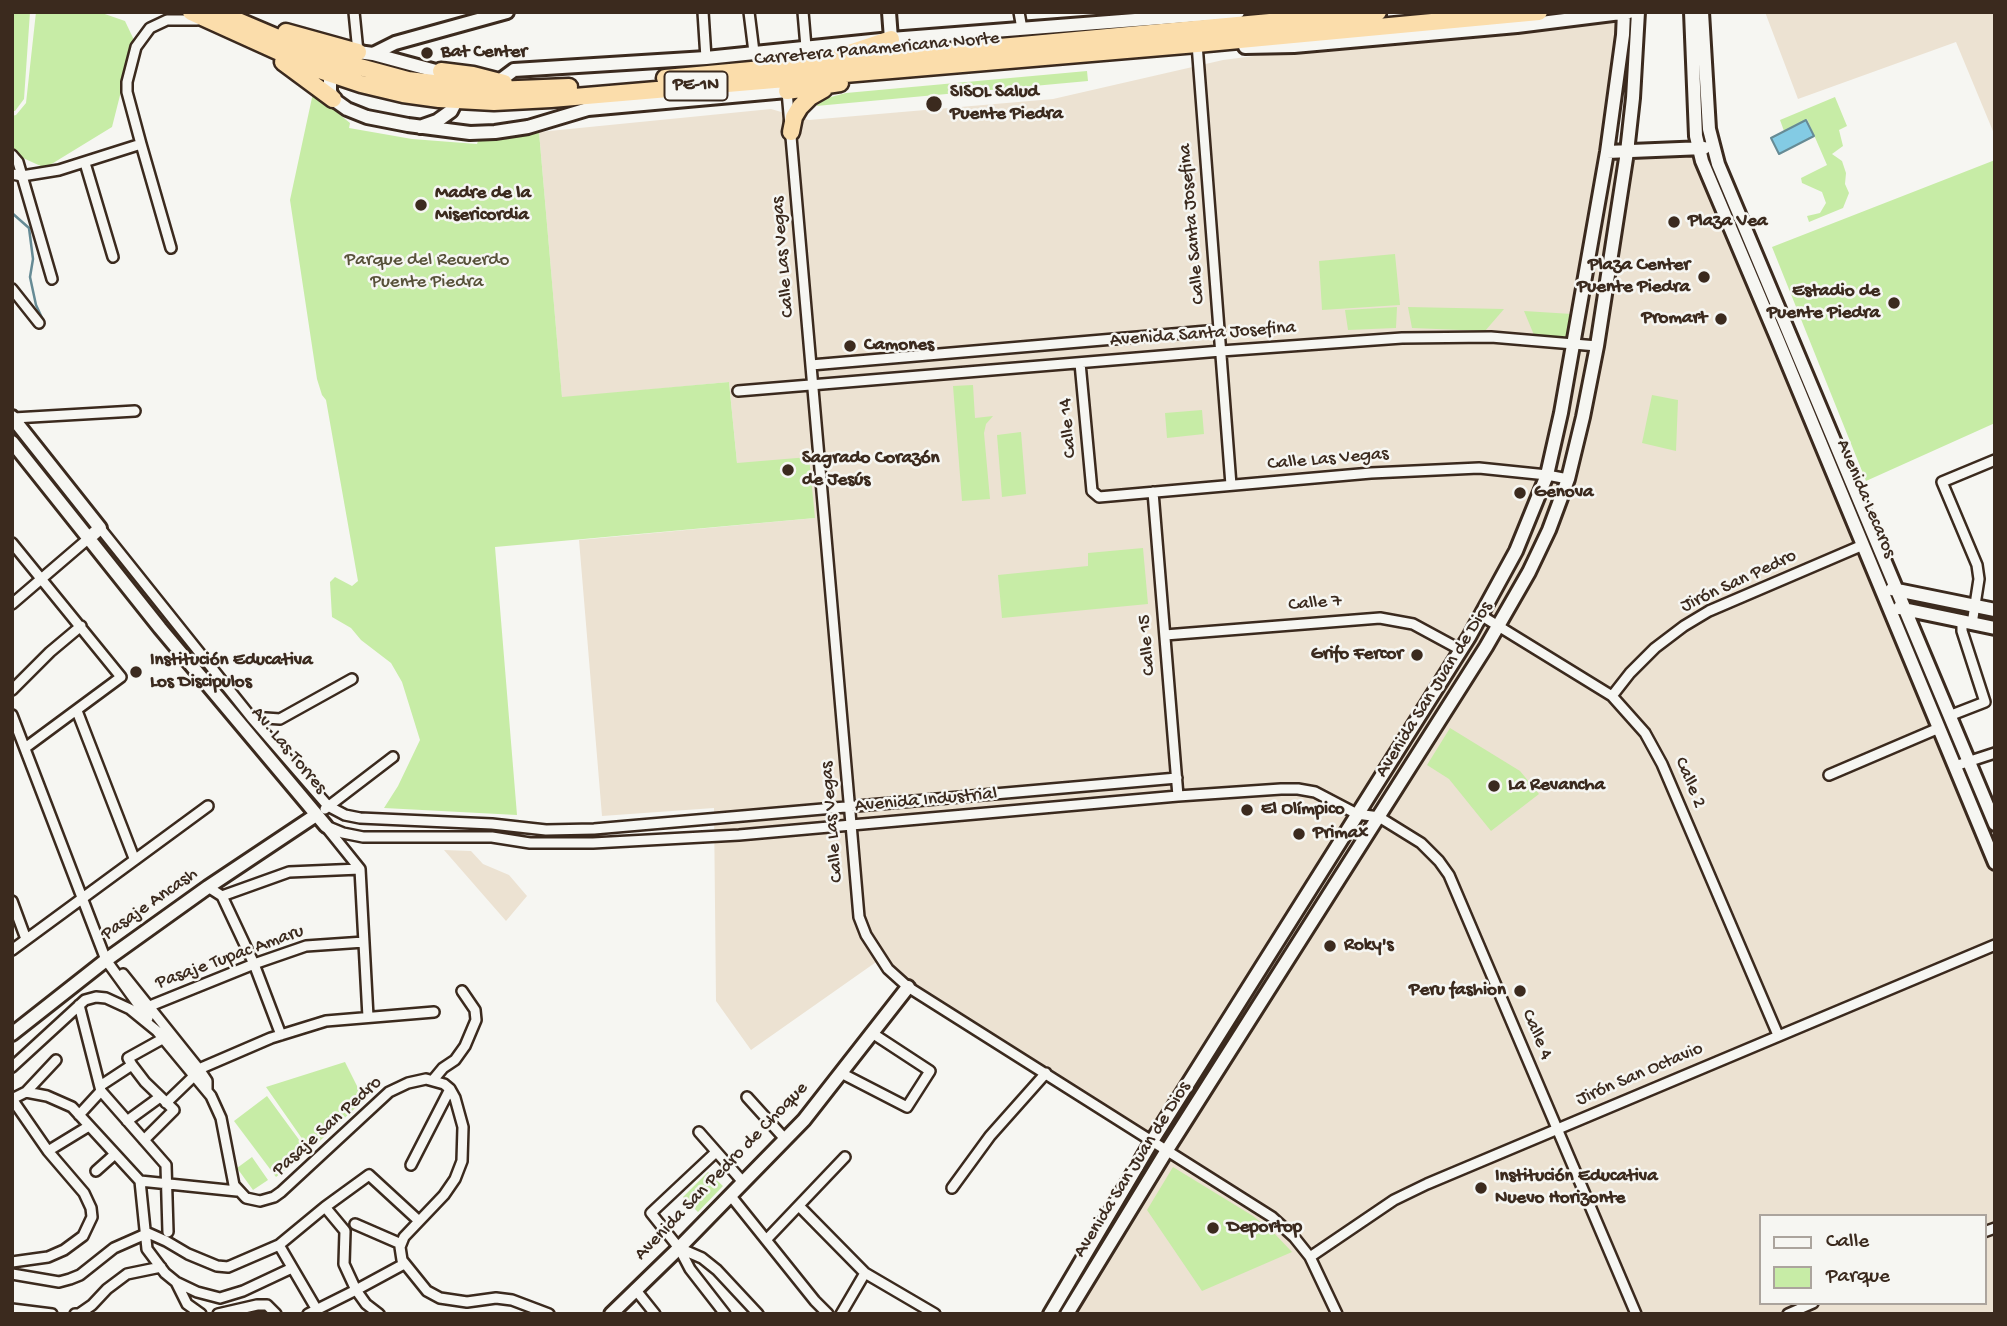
<!DOCTYPE html>
<html>
<head>
<meta charset="utf-8">
<style>
	body { margin:0 }
	#map { position:relative; width:2007px; height:1326px; overflow:hidden; background:#f6f6f2; font-family:"Gochi Hand",sans-serif }
	canvas { display:block }
	.frame { position:absolute; inset:0; border:14px solid #3b2a1e; pointer-events:none }
	.legend { position:absolute; left:1759px; top:1214px; width:228px; height:91px; box-sizing:border-box; background:#f6f6f2; border:2px solid #aba49d; margin:0; padding:9px 12px; list-style:none; font-size:21px; color:#3b2a1e }
	.legend li { display:flex; align-items:center; gap:14px; height:35px }
	.legend b { width:35px; border:2px solid #aba49d }
</style>
</head>
<body>
<div id="map">
<canvas width="2007" height="1326"></canvas>
<div class="frame"></div>
<ul class="legend">
<li><b style="height:9px;background:#f6f6f2"></b>Calle</li>
<li><b style="height:19px;background:#c7eca6"></b>Parque</li>
</ul>
</div>
<script>
const ctx = document.querySelector('canvas').getContext('2d');
ctx.lineJoin = 'round';
function paint(path, color) { ctx.fillStyle = color; ctx.fill(path, 'evenodd'); }
const shape = rows => new Path2D(rows.map(r => 'M' + r).join(''));
function stroke(path, color, width, dash) { ctx.strokeStyle = color; ctx.lineWidth = width; ctx.lineCap = dash ? 'butt' : 'round'; ctx.setLineDash(dash || []); ctx.stroke(path); }
function drawText(font, color, halo, rows, align = 'center') {
  ctx.font = font + ' "Gochi Hand",sans-serif'; ctx.lineWidth = 5; ctx.setLineDash([]); ctx.textBaseline = 'middle'; ctx.strokeStyle = halo; ctx.fillStyle = color; for (const [text, x, y, turn = 0] of rows) {
    ctx.save(); ctx.translate(x, y); ctx.rotate((+turn || 0) * Math.PI / 180); ctx.textAlign = isNaN(turn) ? turn : align; if (halo) ctx.strokeText(text, 0, 0); ctx.fillText(text, 0, 0); ctx.restore();
  }
}
const built = shape([
	[1596,12,1632,12,1616,152,1693,155,1719,177,1995,843,1995,1314,1074,1314,1067,1303,1159,1147,911,990,879,960,751,1050,716,1001,714,808,602,816,579,540,815,518,737,463,729,382,562,398,539,132,771,109,809,120,1053,99,1223,60],
	[1760,1216,1984,1216,1984,1303,1760,1303],
	[1765,12,1995,12,1995,136,1956,42,1798,99],
	[444,850,471,851,483,864,509,875,527,896,506,921]
]);
const green = shape([
	[12,12,30,12,24,99,15,111,12,111],
	[36,12,99,12,125,21,134,40,112,127,45,168,12,153,12,116,16,115,26,103],
	[1087,71,1088,81,816,106,827,98,846,93],
	[313,93,350,123,349,128,412,139,477,144,478,141,501,140,539,132,562,397,729,382,737,463,809,457,815,518,495,547,517,815,384,808,398,786,420,740,402,682,391,663,361,640,351,628,332,617,330,582,335,577,352,586,358,581,326,400,322,395,317,379,290,200],
	[1835,97,1847,126,1839,130,1843,146,1832,154,1842,161,1846,173,1845,184,1849,193,1843,208,1809,222,1807,216,1820,213,1826,203,1822,192,1802,183,1801,178,1827,165,1807,119,1784,131,1780,120],
	[1995,160,1995,423,1866,481,1772,247],
	[1395,254,1400,305,1322,310,1319,261],
	[1397,307,1396,328,1348,330,1345,310],
	[1408,307,1504,309,1485,331,1412,328],
	[1524,311,1572,314,1569,338,1534,335],
	[973,385,975,418,993,416,986,424,984,433,990,499,962,501,953,386],
	[1652,395,1678,400,1676,451,1642,443],
	[1202,410,1204,434,1167,438,1165,413],
	[1021,432,1026,494,1002,497,997,435],
	[1143,548,1148,604,1002,618,998,575,1088,566,1088,553],
	[1450,728,1520,771,1539,794,1491,831,1449,779,1427,765],
	[345,1062,364,1100,310,1150,266,1087],
	[267,1096,308,1152,276,1177,234,1121],
	[252,1157,268,1180,253,1190,237,1168],
	[1173,1167,1253,1216,1273,1232,1292,1252,1202,1291,1147,1210],
	[708,1172,723,1186,698,1212,683,1197]
]);
const water = shape([
	[1806,120,1814,136,1779,154,1771,138,1806,120]
]);
const stream = shape([
	[12,213,29,228,33,259,30,277,36,305,43,320]
]);
const street = shape([
	[354,12,358,52],
	[703,12,706,58],
	[749,12,754,52],
	[803,12,806,47],
	[1019,12,1022,29],
	[1197,44,1231,485],
	[787,91,851,824,859,917,866,935,888,969,908,987,1272,1217,1294,1237,1310,1257,1337,1314],
	[12,155,18,162,52,279],
	[85,163,113,257],
	[12,174,22,176,59,170,141,144],
	[171,248,141,144,127,92,127,82,136,47,150,28,167,20,197,20],
	[12,289,39,323],
	[1080,363,1092,491,1099,497,1371,473,1479,468,1547,475,1568,479],
	[811,365,1219,330],
	[738,391,1221,351,1402,338,1491,337,1597,346],
	[14,418,135,411],
	[1153,492,1178,796],
	[100,528,251,717,328,806,345,815,360,818,492,824,546,830,594,829,1177,778],
	[12,543,121,677,25,748],
	[12,604,89,538],
	[1482,616,1612,696,1645,733,1662,764,1778,1035],
	[1972,624,1979,579,1977,565,1942,482,1995,460],
	[1165,635,1380,618,1413,624,1461,650],
	[12,690,50,652,81,626],
	[1612,696,1630,673,1655,648,1684,626,1709,611,1863,545],
	[77,711,134,858],
	[12,715,106,960,148,1018],
	[1949,716,1985,702,1962,631,1962,622],
	[251,717,280,719,352,679],
	[1955,766,1995,753],
	[1829,775,1939,728],
	[325,809,393,757],
	[326,826,343,833,363,837,492,837,530,843,593,843,739,835,1178,796,1281,789,1298,789,1315,792,1357,814,1379,817,1421,843,1439,861,1449,875,1636,1314],
	[327,828,360,869,368,1017],
	[208,887,222,896,289,872,360,869],
	[222,896,254,964,281,1035],
	[12,901,26,939],
	[12,950,208,806],
	[123,974,199,1069,207,1081,207,1090],
	[79,1005,101,1091,166,1165,168,1232],
	[150,1006,254,964,306,946,364,942],
	[132,1065,145,1082,174,1110,144,1140],
	[12,1067,85,1000,96,997,106,998,130,1009,157,1031,211,1096,221,1118,234,1185,246,1198,260,1201,274,1197,281,1192,389,1092,408,1083,426,1079,444,1084,450,1089,455,1098,463,1127,462,1161,455,1179,444,1195,404,1237,400,1247,402,1260,427,1291,440,1298,467,1302,496,1298,512,1300,549,1314],
	[199,1069,271,1038,326,1021,434,1012],
	[841,1073,907,1107,930,1071,872,1033],
	[433,1080,443,1068,455,1060,465,1046,476,1020,475,1010,462,991],
	[100,1086,132,1065,128,1058,164,1038],
	[26,1092,56,1060],
	[747,1097,785,1139],
	[12,1099,26,1092,47,1096,72,1107,140,1181,147,1249,165,1273,176,1282,197,1292,220,1298,243,1291,292,1268],
	[12,1099,48,1151,84,1193,91,1208,92,1217,83,1236,64,1250,48,1257,12,1262],
	[166,1103,195,1075],
	[79,1115,101,1091],
	[127,1121,160,1097],
	[699,1132,743,1182],
	[48,1151,89,1126],
	[716,1152,651,1213,679,1248,690,1269,725,1314],
	[411,1165,450,1089],
	[96,1171,115,1154],
	[140,1181,237,1191],
	[952,1188,990,1136,1046,1073],
	[730,1195,815,1301,828,1314],
	[799,1206,865,1273,935,1314],
	[325,1207,345,1231,344,1264,356,1290,366,1304,379,1314],
	[355,1224,401,1244],
	[1984,1232,1995,1228],
	[766,1240,845,1157],
	[279,1245,317,1310],
	[679,1248,702,1258,717,1270,758,1314],
	[1310,1257,1394,1200,1427,1184,1995,945],
	[12,1274,59,1282,70,1279,80,1275,114,1248,148,1233,166,1241,188,1254,217,1266,228,1267,279,1245,325,1207,369,1175,419,1221],
	[176,1282,187,1304,201,1314],
	[635,1289,655,1314],
	[12,1309,52,1314],
	[75,1314,79,1314,92,1305,107,1289,127,1274,161,1267],
	[218,1314,257,1305,267,1305,276,1314],
	[308,1314,356,1290,404,1264],
	[841,1314,865,1273],
	[1788,1314,1813,1303]
]);
const secondary = shape([
	[889,12,891,39],
	[1691,12,1696,136,1702,161,1777,338,1995,863],
	[1702,12,1709,129,1718,164,1995,824],
	[1245,47,1294,46,1517,26,1629,12],
	[349,54,358,52,373,54,447,74],
	[373,54,395,43,507,12],
	[333,68,330,75,330,91,333,99,347,109,367,117,408,125,470,133,495,132,528,127,588,109,787,91],
	[498,82,514,70,706,58,891,39,1238,12],
	[420,127,437,121,451,111,456,101,457,92],
	[1607,152,1704,148],
	[12,417,100,528,89,538],
	[12,442,160,628,326,826],
	[1892,589,1995,610],
	[1899,608,1995,628],
	[12,1034,106,960,208,887,316,815],
	[611,1314,679,1248,804,1120,908,987],
	[1050,1314,1152,1141,1469,637,1516,551,1547,475,1561,413,1607,152,1623,35,1624,12],
	[1067,1314,1167,1150,1486,647,1529,572,1549,530,1568,479,1583,417,1597,346,1627,152,1633,98,1638,12]
]);
const highway = shape([
	[191,12,319,70,361,84,403,94,439,99,494,102,551,99,1197,44,1539,12],
	[217,12,323,57,408,80,493,90,569,87],
	[286,32,358,52],
	[837,57,891,39],
	[283,62,333,99],
	[441,71,473,75,504,83],
	[665,78,1378,12],
	[787,91,840,83],
	[791,132,794,117,800,107,810,97,824,89]
]);
const markers = [
	[427,53,7,"#3b2a1e"],
	[934,104,9,"#3b2a1e"],
	[421,205,7,"#3b2a1e"],
	[1674,222,7,"#3b2a1e"],
	[1704,277,7,"#3b2a1e"],
	[1894,303,7,"#3b2a1e"],
	[1721,319,7,"#3b2a1e"],
	[850,346,7,"#3b2a1e"],
	[788,470,7,"#3b2a1e"],
	[1520,493,7,"#3b2a1e"],
	[1417,655,7,"#3b2a1e"],
	[136,672,7,"#3b2a1e"],
	[1494,786,7,"#3b2a1e"],
	[1247,810,7,"#3b2a1e"],
	[1299,834,7,"#3b2a1e"],
	[1330,946,7,"#3b2a1e"],
	[1520,991,7,"#3b2a1e"],
	[1481,1188,7,"#3b2a1e"],
	[1213,1228,7,"#3b2a1e"]
];
const shields = [
	[696,86,63]
];
const shieldNames = [
	["PE-1N",696,86]
];
const streetNames = [
	["Carretera Panamericana Norte",877,50,-5],
	["Calle Santa Josefina",1193,224,-95],
	["Calle Las Vegas",784,257,-95],
	["Avenida Santa Josefina",1203,335,-4],
	["Calle 14",1069,428,-95],
	["Calle Las Vegas",1328,460,-5],
	["Avenida Lecaros",1865,499,67],
	["Jirón San Pedro",1739,582,-25],
	["Calle 7",1315,604,-5],
	["Calle 15",1148,645,-95],
	["Avenida San Juan de Dios",1435,690,-58],
	["Av. Las Torres",288,751,50],
	["Calle 2",1689,783,67],
	["Avenida Industrial",926,801,-5],
	["Calle Las Vegas",833,822,-95],
	["Pasaje Ancash",150,905,-35],
	["Pasaje Tupac Amaru",230,958,-20],
	["Calle 4",1536,1035,67],
	["Jirón San Octavio",1640,1075,-23],
	["Pasaje San Pedro",328,1127,-42],
	["Avenida San Juan de Dios",1133,1170,-58],
	["Avenida San Pedro de Choque",722,1172,-46]
];
const poiNames = [
	["Bat Center",441,53],
	["SISOL Salud",950,93],
	["Puente Piedra",950,115],
	["Madre de la",435,194],
	["Misericordia",435,216],
	["Plaza Vea",1688,222],
	["Plaza Center",1690,266,"right"],
	["Puente Piedra",1690,288,"right"],
	["Estadio de",1880,292,"right"],
	["Puente Piedra",1880,314,"right"],
	["Promart",1707,319,"right"],
	["Camones",864,346],
	["Sagrado Corazón",802,459],
	["de Jesús",802,481],
	["Genova",1534,493],
	["Grifo Fercor",1403,655,"right"],
	["Institución Educativa",150,661],
	["Los Discipulos",150,683],
	["La Revancha",1508,786],
	["El Olímpico",1261,810],
	["Primax",1313,834],
	["Roky's",1344,946],
	["Peru fashion",1506,991,"right"],
	["Institución Educativa",1495,1177],
	["Nuevo Horizonte",1495,1199],
	["Deportop",1227,1228]
];
const parkNames = [
	["Parque del Recuerdo",427,261],
	["Puente Piedra",427,283]
];
paint(built, '#ece2d2');
paint(green, '#c7eca6');
paint(water, '#83cbe4');
stroke(water, '#668b95', 2);
stroke(stream, '#668b95', 2.5);
stroke(street, '#3b2a1e', 14);
stroke(secondary, '#3b2a1e', 18);
stroke(highway, '#3b2a1e', 21);
stroke(street, '#f6f6f2', 9);
stroke(secondary, '#f6f6f2', 12);
stroke(highway, '#fbddab', 16);
for (const [x, y, r, color] of markers) { const dot = new Path2D(); dot.arc(x, y, r, 0, 2 * Math.PI); ctx.fillStyle = color; ctx.fill(dot); stroke(dot, '#f6f6f2', 2.5); }
for (const [x, y, w] of shields) { const box = new Path2D(); box.roundRect(x - w / 2, y - 14.5, w, 29, 5); ctx.fillStyle = '#f6f6f2'; ctx.fill(box); stroke(box, '#3b2a1e', 2); }
drawText('bold 18px', '#3b2a1e', null, shieldNames);
drawText('19px', '#3b2a1e', '#f6f6f2', streetNames);
drawText('bold 19px', '#3b2a1e', '#f6f6f2', poiNames, 'left');
drawText('19px', '#575139', '#f6f6f2', parkNames);
</script>
</body>
</html>
